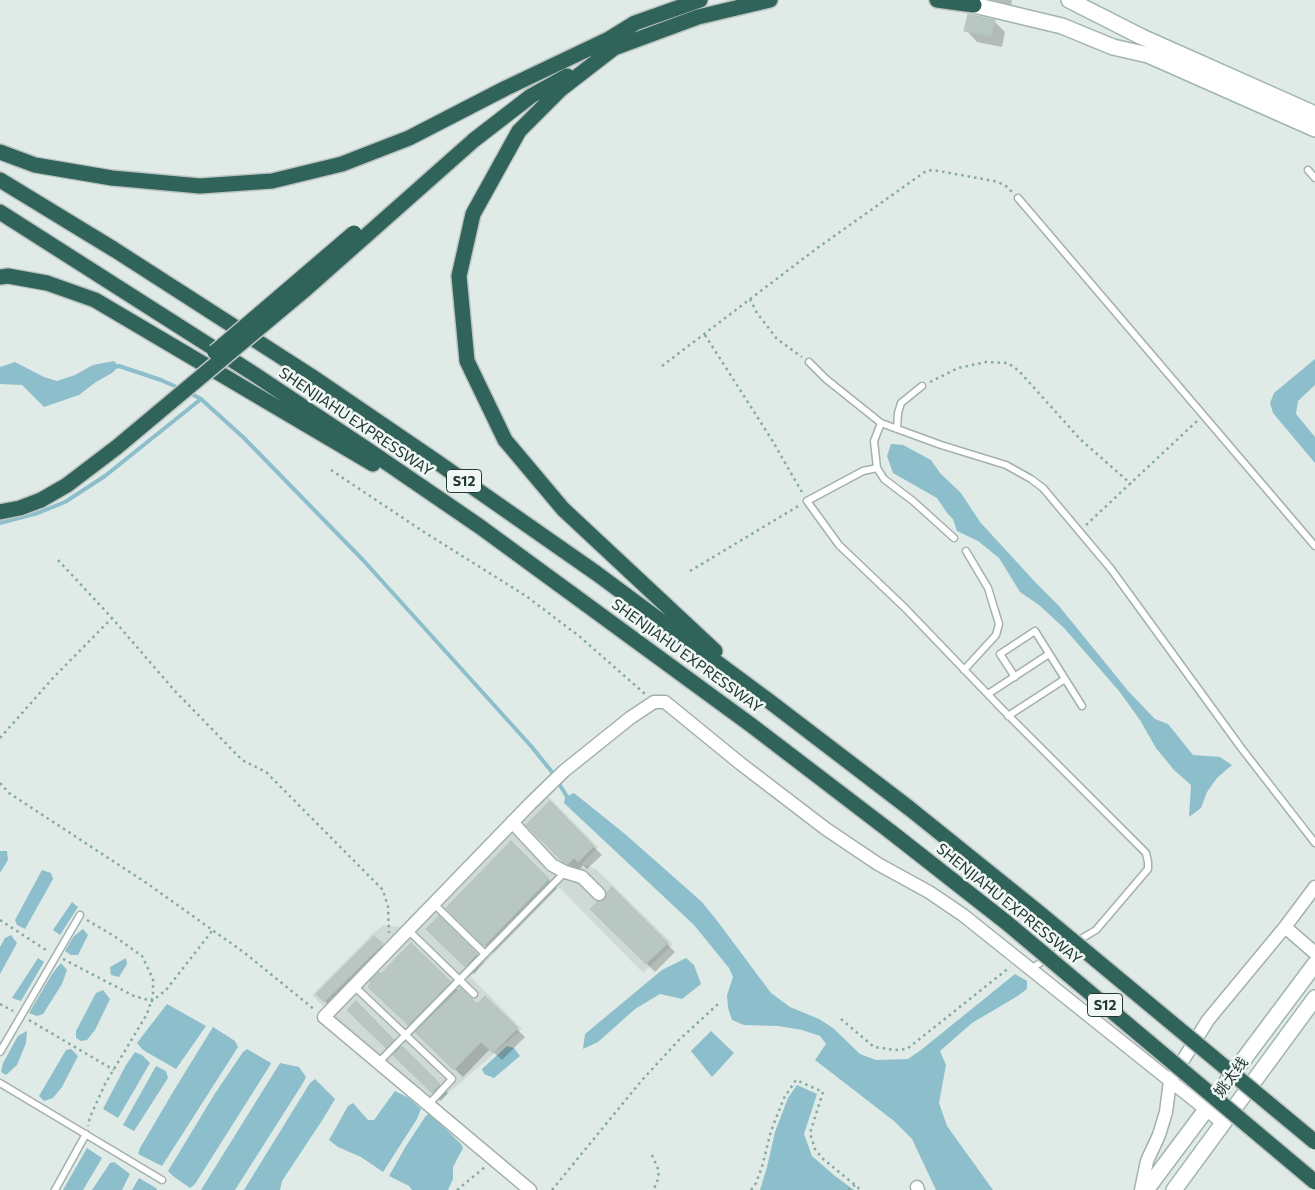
<!DOCTYPE html>
<html>
<head>
<meta charset="utf-8">
<style>
	body { margin:0 }
	canvas { display:block; background:#e0eae6 }
</style>
</head>
<body>
<canvas width="1315" height="1190"></canvas>
<script>
const ctx = document.querySelector('canvas').getContext('2d');
ctx.lineJoin = 'round';
function paint(path, color) { ctx.fillStyle = color; ctx.fill(path, 'evenodd'); }
const shape = rows => new Path2D(rows.map(r => 'M' + r).join(''));
function stroke(path, color, width, dash) { ctx.strokeStyle = color; ctx.lineWidth = width; ctx.lineCap = dash ? 'butt' : 'round'; ctx.setLineDash(dash || []); ctx.stroke(path); }
function drawText(font, color, halo, rows, align = 'center') {
  ctx.font = font + ' Commissioner,"Noto Sans SC",sans-serif'; ctx.lineWidth = 5; ctx.setLineDash([]); ctx.textBaseline = 'middle'; ctx.strokeStyle = halo; ctx.fillStyle = color; for (const [text, x, y, turn = 0] of rows) {
    ctx.save(); ctx.translate(x, y); ctx.rotate((+turn || 0) * Math.PI / 180); ctx.textAlign = isNaN(turn) ? turn : align; if (halo) ctx.strokeText(text, 0, 0); ctx.fillText(text, 0, 0); ctx.restore();
  }
}
const built = shape([
	[539,787,598,847,582,864,596,869,673,944,643,973,559,887,471,977,522,1029,436,1104,335,1018,312,995,373,933,384,925,400,927]
]);
const water = shape([
	[1315,359,1315,385,1298,401,1296,414,1315,437,1315,463,1273,413,1270,403,1274,393],
	[114,361,119,366,112,373,96,382,79,395,44,407,22,385,0,384,0,367,15,362,44,377,57,381,75,375,93,365],
	[891,444,903,445,931,460,940,473,961,493,980,522,1036,583,1059,606,1129,692,1155,719,1168,724,1193,755,1220,757,1232,765,1217,778,1207,792,1201,808,1189,817,1191,785,1174,770,1156,748,1140,720,1119,691,1064,628,1039,605,1020,592,999,558,978,541,957,531,953,519,947,513,937,498,893,473,887,456],
	[574,793,625,834,702,902,718,922,771,993,790,1007,819,1019,833,1028,860,1054,876,1060,908,1059,921,1050,1015,974,1027,981,1027,989,1016,997,972,1023,940,1051,946,1065,939,1103,947,1126,993,1190,936,1190,912,1139,894,1121,815,1060,826,1044,820,1036,802,1030,778,1026,744,1025,732,1020,728,1008,727,995,733,977,729,968,694,925,564,803,565,797],
	[0,851,7,851,8,860,0,873],
	[42,870,51,873,53,879,25,929,17,925,15,920],
	[72,902,78,907,60,935,53,930],
	[83,929,88,935,78,955,71,955,65,951,74,936],
	[11,935,17,943,0,974,0,947,5,938],
	[38,958,44,962,21,1001,12,998],
	[126,958,127,964,119,977,111,975,110,967],
	[686,958,694,965,701,984,682,999,660,994,635,1009,598,1042,583,1049,585,1034,662,970],
	[61,963,67,970,62,984,43,1014,37,1016,29,1013,52,974],
	[103,990,110,999,95,1030,87,1040,81,1041,76,1038,76,1031,96,993],
	[167,1004,206,1026,176,1069,143,1050,137,1043],
	[213,1027,235,1041,238,1047,162,1166,138,1154,140,1148,176,1087],
	[27,1031,26,1043,17,1065,6,1075,1,1072,3,1063,18,1036],
	[711,1031,734,1053,712,1077,691,1051],
	[507,1046,514,1048,520,1056,494,1078,484,1074,482,1069],
	[71,1049,78,1056,62,1087,53,1098,44,1101,39,1096,66,1050],
	[247,1049,271,1063,269,1067,195,1184,190,1188,173,1176,168,1171,214,1095,243,1052],
	[135,1052,142,1055,150,1063,118,1118,103,1109,126,1065],
	[280,1063,299,1067,306,1077,303,1083,235,1190,201,1190],
	[156,1066,166,1071,168,1078,134,1131,123,1125],
	[315,1079,335,1099,323,1119,282,1181,280,1190,244,1190,310,1083],
	[797,1085,817,1094,804,1134,812,1156,835,1176,854,1190,760,1190,767,1167,775,1132,788,1098],
	[395,1091,409,1098,421,1109,417,1119,383,1172,361,1157,338,1147,329,1140,348,1106,353,1103,368,1120,374,1120],
	[429,1113,461,1144,463,1148,453,1167,453,1179,448,1190,412,1190,409,1186,389,1176,406,1146,425,1117],
	[87,1148,102,1158,83,1190,63,1190],
	[114,1162,130,1174,122,1190,92,1190,110,1163],
	[139,1178,156,1188,157,1190,132,1190]
]);
const shadow = shape([
	[978,0,1012,0,1010,12],
	[994,21,1005,32,1002,47,977,42,966,30],
	[550,803,602,855,587,869,583,865,577,872,573,870,528,825],
	[511,843,557,888,493,953,447,908],
	[612,889,675,952,655,972,592,909,606,900],
	[439,918,484,962,474,974,428,929],
	[374,938,390,953,333,1009,318,994],
	[411,945,458,991,477,1006,485,998,525,1037,502,1060,490,1049,463,1077,370,987],
	[356,1003,448,1093,441,1101,349,1010]
]);
const stream = shape([
	[115,367,119,366,161,380,181,389],
	[188,392,201,399,244,438,363,560,531,746,552,772,569,800],
	[0,523,38,513,65,502,105,476,201,399]
]);
const building = shape([
	[968,14,995,20,991,36,964,31,968,14],
	[550,801,594,846,578,862,574,858,568,864,563,862,526,825,550,801],
	[511,841,549,879,484,946,446,908,511,841],
	[612,887,668,943,646,964,590,909,597,902,605,899,607,892,612,887],
	[439,916,477,954,465,967,426,929,439,916],
	[374,936,383,944,324,1002,316,994,374,936],
	[411,943,451,982,408,1025,368,987,371,983,370,981,379,972,381,974,411,943],
	[460,988,477,1004,485,996,518,1028,493,1053,481,1042,454,1070,415,1032,460,988],
	[356,1001,394,1040,386,1048,347,1010,356,1001],
	[401,1047,403,1047,440,1084,432,1093,393,1055,401,1047]
]);
const path = shape([
	[750,299,757,313,777,339,802,357],
	[705,335,772,440,803,494],
	[662,366,816,249,926,171,933,170,994,181,1005,185,1013,193],
	[930,382,958,368,986,362,1008,363,1019,371,1080,439,1131,484],
	[331,470,424,532,526,596,579,636,645,694],
	[1086,525,1197,421],
	[58,560,112,618,174,690,242,760,266,772,383,890,388,907,389,933],
	[690,571,800,505],
	[0,738,53,678,112,618],
	[0,783,9,793,148,884,246,954,315,1010],
	[0,920,49,952],
	[87,920,114,936,142,956,153,979,153,996,147,1014,105,1084,90,1117,88,1126],
	[63,959,134,996,152,1001,166,990,212,931],
	[0,1004,13,1011],
	[841,1019,874,1047,895,1050,907,1049,1010,967],
	[29,1020,114,1070],
	[652,1155,659,1171,657,1183,653,1190],
	[457,1190,485,1167],
	[552,1190,642,1080,679,1040,718,1004],
	[751,1190,756,1183,762,1167,771,1131,784,1098,796,1080,823,1092,810,1133,815,1149,822,1158,861,1190],
	[848,1190,855,1185]
]);
const service = shape([
	[1308,170,1315,178],
	[1018,198,1315,546],
	[809,362,826,379,881,423,941,445,1006,465,1031,479,1043,488,1111,569,1242,749,1315,843],
	[881,423,874,441,877,468,884,479,913,501,954,538],
	[897,429,898,413,901,403,922,386],
	[877,468,863,471,807,501,839,545,905,608,1002,709,1146,853,1148,862,1148,869,1096,930,1030,969],
	[964,670,996,635,999,624,988,588,966,551],
	[1015,677,1000,654,1035,631,1082,706],
	[988,694,1049,654],
	[1008,716,1065,679],
	[433,903,485,954],
	[408,930,474,994],
	[354,986,452,1079,428,1105],
	[0,1052,80,915],
	[378,1063,565,872],
	[0,1083,162,1180],
	[55,1190,86,1134]
]);
const minor = shape([
	[512,822,552,865,565,872,582,877,599,894],
	[1285,927,1315,953],
	[917,1187,918,1190],
	[530,1190,324,1017,530,804,564,771,630,718,654,702,665,702,741,764,826,829,878,864,929,892,963,915,1223,1123],
	[1141,1190,1147,1161,1159,1135,1166,1112,1170,1081,1208,1020,1285,927,1315,887]
]);
const secondary = shape([
	[1069,0,1142,37,1315,114],
	[974,5,1062,26,1113,47,1148,55,1315,129],
	[1146,1190,1315,964],
	[1174,1190,1315,998]
]);
const motorway = shape([
	[937,0,974,5],
	[601,44,635,23,700,0],
	[614,48,561,89,519,131,473,214,459,276,467,361,505,440,563,509,715,651],
	[607,53,614,48,698,17,770,0],
	[474,140,531,96,567,76],
	[0,152,35,165,112,178,200,186,272,181,342,164,409,138,506,88,609,39],
	[0,180,115,250,311,376,437,462,596,573,769,701,909,808],
	[0,212,254,374,368,450,479,526,751,725,891,832],
	[0,277,8,276,47,283,95,300,373,464],
	[0,512,20,508,41,500]
]);
const motorwayBridge = shape([
	[215,352,354,233],
	[41,500,67,485,117,447,307,288,474,140],
	[909,808,1037,911,1315,1142],
	[891,832,1007,923,1315,1182]
]);
const shields = [
	[464,481,35],
	[1105,1005,35]
];
const shieldNames = [
	["S12",464,481],
	["S12",1105,1005]
];
const streetNames = [
	["SHENJIAHU EXPRESSWAY",356,422,34],
	["SHENJIAHU EXPRESSWAY",687,656,36],
	["SHENJIAHU EXPRESSWAY",1009,904,39],
	["姚太线",1231,1077,-53]
];
paint(built, '#cfdad5');
paint(water, '#8cbfcb');
paint(shadow, '#0003');
stroke(stream, '#8cbfcb', 4);
paint(building, '#b9c7c2');
stroke(building, '#b3c3bd', 1);
stroke(service, '#a3b1ad', 9);
stroke(minor, '#a3b1ad', 15);
stroke(secondary, '#a0b5ae', 18);
stroke(motorway, '#bdc4c2', 18);
stroke(path, '#83aba0', 2.5, [2.5, 4]);
stroke(service, '#fff', 6);
stroke(minor, '#fff', 12);
stroke(secondary, '#fff', 15);
stroke(motorway, '#30635a', 15);
stroke(motorwayBridge, '#bdc4c2', 18, []);
stroke(motorwayBridge, '#30635a', 15);
for (const [x, y, w] of shields) { const box = new Path2D(); box.roundRect(x - w / 2, y - 11.5, w, 23, 4); ctx.fillStyle = '#f0f7f4'; ctx.fill(box); stroke(box, '#223933', 1); }
drawText('bold 14px', '#223933', null, shieldNames);
drawText('15px', '#223933', '#f0f7f4', streetNames);
</script>
</body>
</html>
